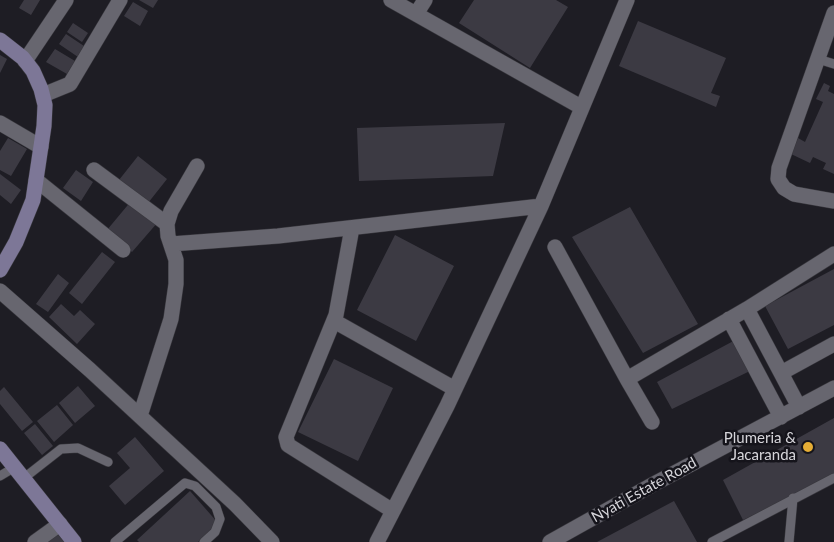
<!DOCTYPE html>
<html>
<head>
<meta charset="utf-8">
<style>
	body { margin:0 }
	canvas { display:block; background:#1e1d24 }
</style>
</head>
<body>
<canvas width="834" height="542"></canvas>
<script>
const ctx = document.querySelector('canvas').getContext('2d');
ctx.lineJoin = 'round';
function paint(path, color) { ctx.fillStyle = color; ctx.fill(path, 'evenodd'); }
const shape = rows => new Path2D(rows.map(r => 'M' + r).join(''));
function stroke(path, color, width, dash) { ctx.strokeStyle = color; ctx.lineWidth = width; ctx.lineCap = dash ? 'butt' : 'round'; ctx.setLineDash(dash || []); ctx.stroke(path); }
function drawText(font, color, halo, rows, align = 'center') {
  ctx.font = font + ' Lato,sans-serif'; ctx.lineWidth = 5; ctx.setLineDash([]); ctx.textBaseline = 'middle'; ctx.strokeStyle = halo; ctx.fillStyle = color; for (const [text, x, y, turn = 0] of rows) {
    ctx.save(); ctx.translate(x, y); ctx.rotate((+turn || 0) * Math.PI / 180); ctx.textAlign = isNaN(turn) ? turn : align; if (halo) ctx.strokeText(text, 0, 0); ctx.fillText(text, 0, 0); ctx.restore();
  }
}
const building = shape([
	[24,0,40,0,31,15,19,8],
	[139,0,158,0,153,8],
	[474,0,556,0,568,7,530,68,459,23],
	[133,2,148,11,140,26,124,16],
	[638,21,726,58,711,93,720,96,716,107,619,66],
	[73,23,88,33,82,42,67,32],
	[66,34,84,46,78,57,59,44],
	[55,49,75,61,67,74,46,62],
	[0,55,7,59,0,73],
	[824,83,830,86,828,91,834,94,834,174,823,169,826,163,813,157,810,163,791,154,798,138,805,142,823,102,816,99],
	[505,123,493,176,359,181,357,128],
	[8,138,27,149,11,176,0,170,0,151],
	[138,156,167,179,148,203,119,180],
	[76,170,93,182,81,201,63,188],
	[0,174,21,190,11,204,0,195],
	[132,200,158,222,132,252,107,230],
	[630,207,698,324,643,353,572,237],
	[395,235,454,266,416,341,357,310],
	[102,252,115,262,82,304,69,293],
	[834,269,834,325,788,349,765,306],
	[58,274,69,283,48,312,36,304],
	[61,304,74,316,80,310,95,324,77,344,49,317],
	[739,338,754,369,672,409,657,382],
	[334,359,393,388,358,461,298,432],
	[78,386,95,406,75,423,59,403],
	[4,387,33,422,22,431,0,404,0,391],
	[57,405,73,425,54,442,37,421],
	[834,418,834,476,743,520,723,480],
	[35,424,53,446,42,455,24,433],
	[135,437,164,471,125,505,109,486,130,468,117,453],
	[190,491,218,523,198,542,139,542,137,540],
	[674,501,697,542,597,542],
	[59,533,66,542,47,542]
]);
const service = shape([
	[818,59,834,64],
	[0,476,15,467],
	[24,478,61,449,78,448,108,462],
	[115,542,185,483,195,486,216,507,220,519,215,532,204,542],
	[712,542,834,478],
	[789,542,793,498]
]);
const minor = shape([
	[391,0,581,107],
	[834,13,779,168,778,179,784,188,794,194,834,201],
	[416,14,425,0],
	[25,61,66,0],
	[43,95,70,84,120,0],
	[0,123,41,147],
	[94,170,167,224],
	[36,180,123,250],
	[352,228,336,315,286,437,288,445,393,511],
	[171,244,278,236,541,206],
	[555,247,627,379,747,309,834,254],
	[0,291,90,370,235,504,272,542],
	[747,309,781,373],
	[729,319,781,417],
	[334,321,455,389],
	[627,379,652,422],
	[799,407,781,373,834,344],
	[140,416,171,319,176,284,176,260,168,236,167,224,171,211,197,166],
	[35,542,60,524],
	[377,542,447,406,541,206,627,0],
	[550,542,652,485,834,388]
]);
const secondary = shape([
	[0,40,23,58,33,71,41,89,45,105,44,126,33,200,16,242,0,270],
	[0,449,74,542]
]);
const markers = [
	[808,447,6,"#e5ad35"]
];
const poiNames = [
	["Plumeria &",796,438],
	["Jacaranda",796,455]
];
const streetNames = [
	["Nyati Estate Road",644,490,-29]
];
paint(building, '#3c3a43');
stroke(service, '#39383e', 10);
stroke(minor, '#39383e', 16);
stroke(secondary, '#39383e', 16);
stroke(service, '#67666f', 9);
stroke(minor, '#67666f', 15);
stroke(secondary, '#7d7797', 15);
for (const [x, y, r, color] of markers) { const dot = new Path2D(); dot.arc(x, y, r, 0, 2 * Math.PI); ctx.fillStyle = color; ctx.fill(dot); stroke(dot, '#15141b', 2); }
drawText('15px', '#d6d5da', '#15141b', poiNames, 'right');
drawText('15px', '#d6d5da', '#15141b', streetNames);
</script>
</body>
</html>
